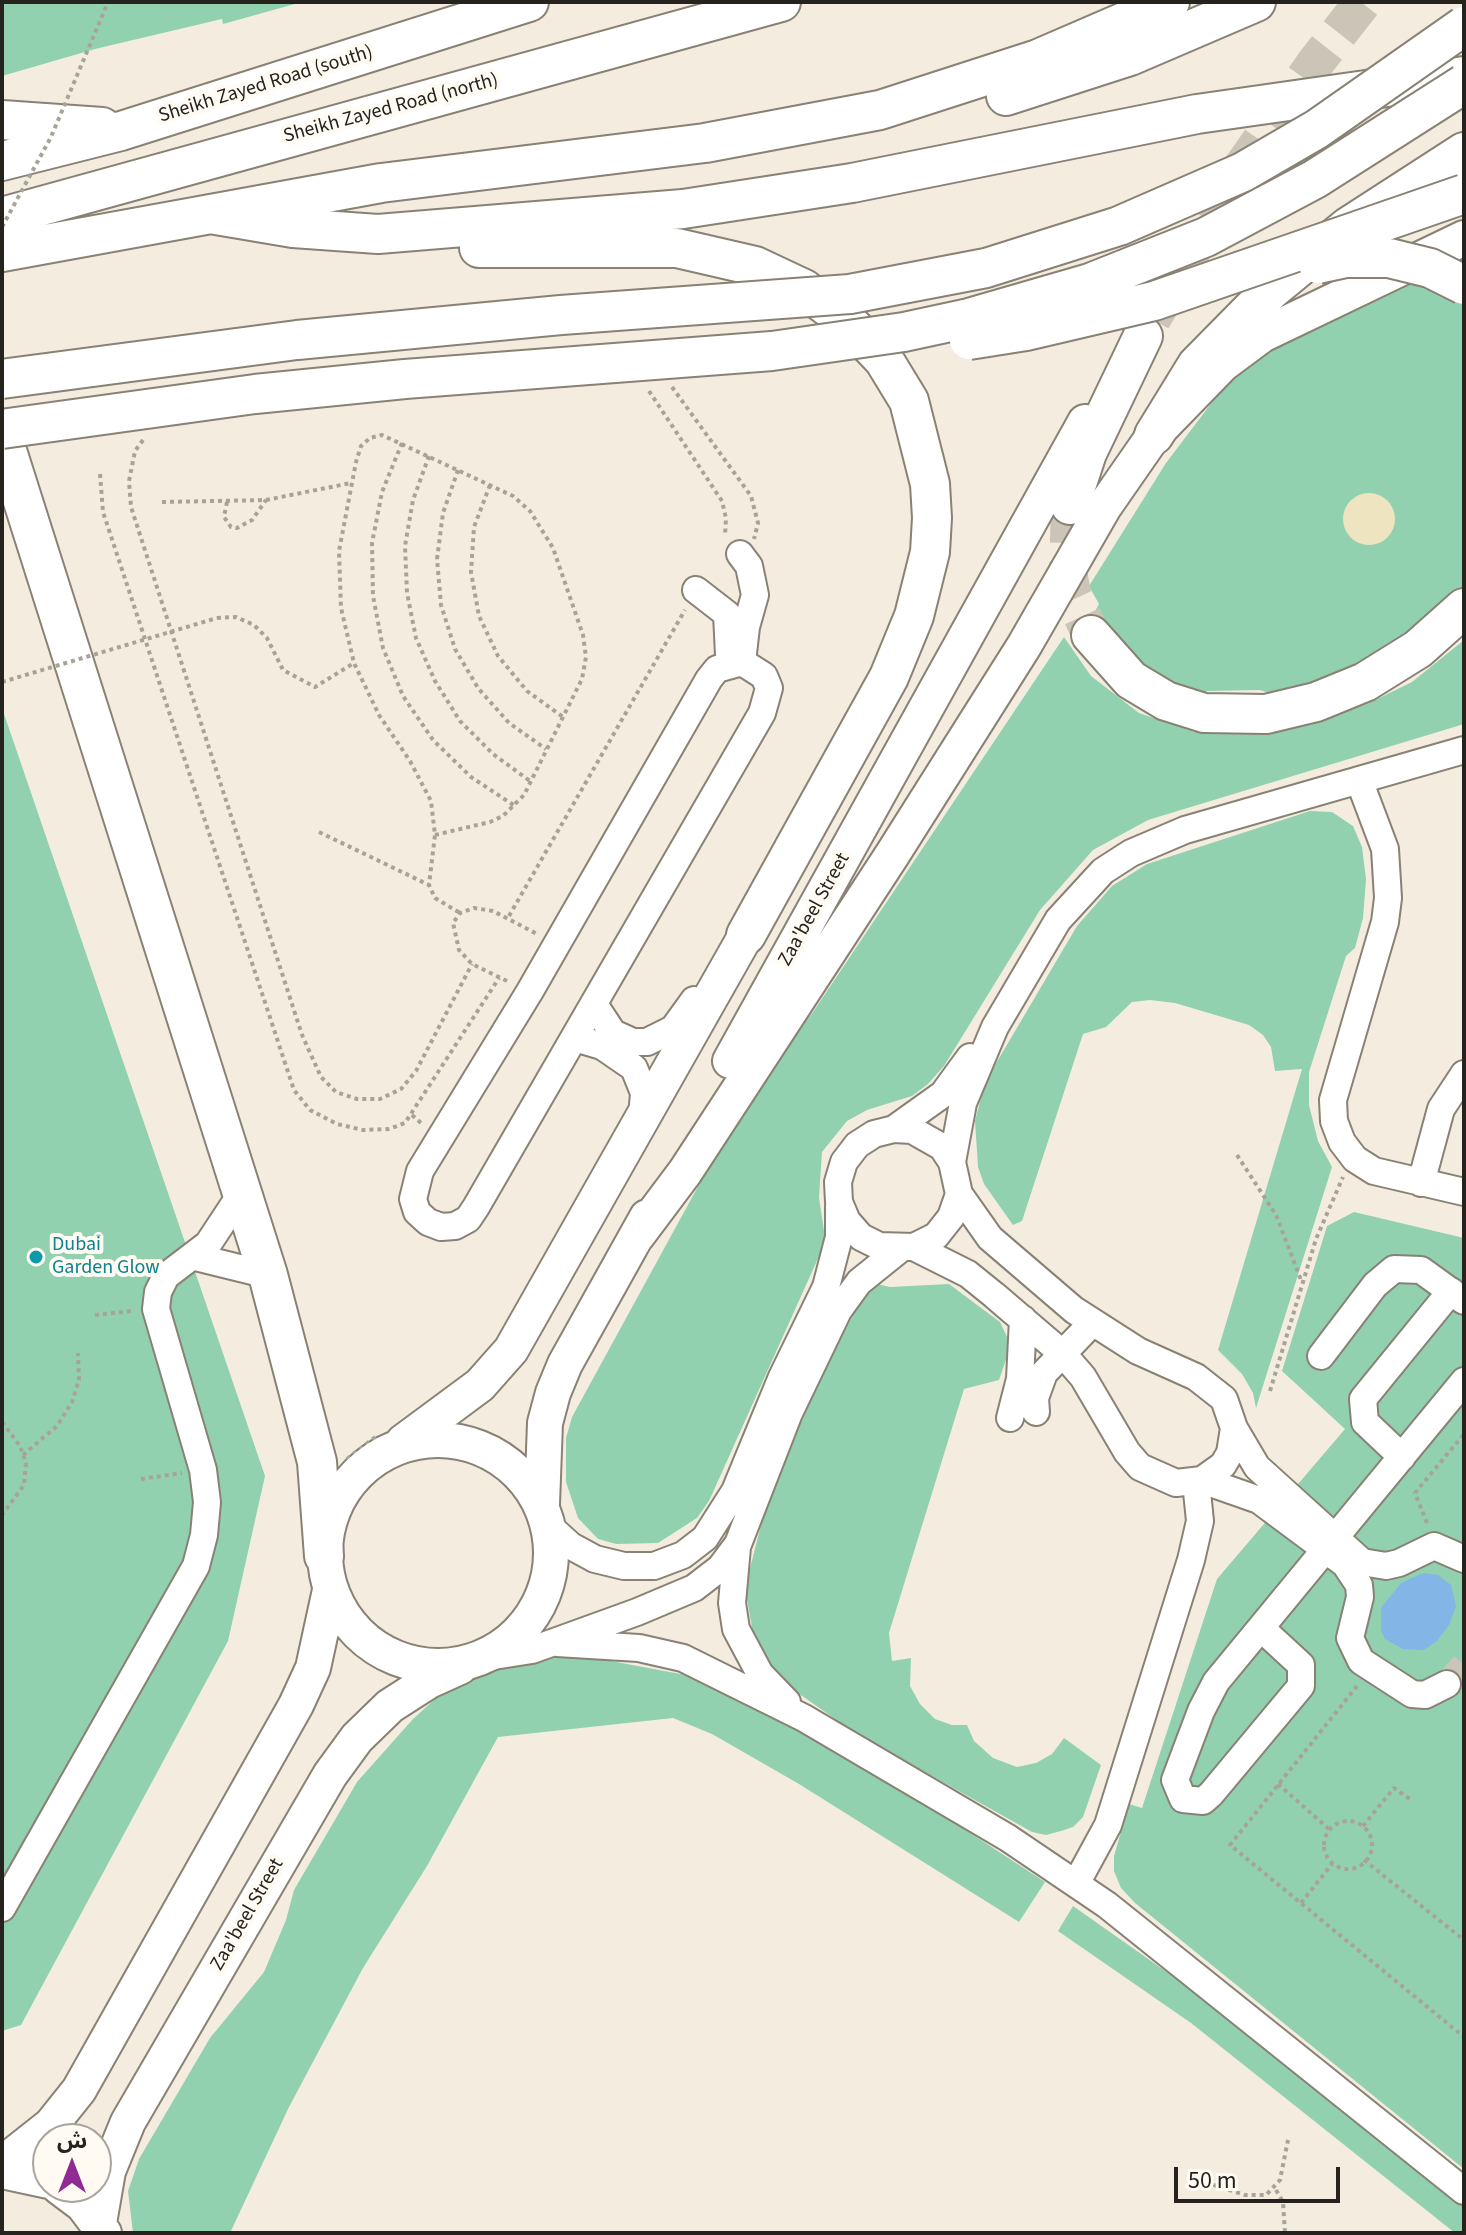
<!DOCTYPE html>
<html>
<head>
<meta charset="utf-8">
<style>
	body { margin:0 }
	#map { position:relative; width:1466px; height:2235px; overflow:hidden; background:#f4eddf; font-family:"Source Sans 3","Noto Sans Arabic",sans-serif }
	canvas { display:block }
	.frame { position:absolute; inset:0; border:4px solid #26231e; pointer-events:none }
	.north { position:absolute; left:32px; top:2123px; width:80px; height:80px; box-sizing:border-box; background:#fffaf2; border:2px solid #a8a49d; border-radius:50%; rotate:0deg; font-size:22px; font-weight:700; line-height:32px; text-align:center; color:#26231e }
	.north::after { content:''; display:block; margin:auto; width:28px; height:36px; background:#8f2b92; clip-path:polygon(50% 0,100% 100%,50% 72%,0 100%) }
	.scale { position:absolute; left:1174px; top:2167px; width:166px; height:36px; box-sizing:border-box; border:4px solid #26231e; border-top:0; padding-left:10px; font-size:24px; line-height:28px; white-space:nowrap; color:#26231e; -webkit-text-stroke:6px #fffaf2; paint-order:stroke }
</style>
</head>
<body>
<div id="map">
<canvas width="1466" height="2235"></canvas>
<div class="frame"></div>
<div class="north">ش</div>
<div class="scale">50 m</div>
</div>
<script>
const ctx = document.querySelector('canvas').getContext('2d');
ctx.lineJoin = 'round';
function paint(path, color) { ctx.fillStyle = color; ctx.fill(path, 'evenodd'); }
const shape = rows => new Path2D(rows.map(r => 'M' + r).join(''));
function stroke(path, color, width, dash) { ctx.strokeStyle = color; ctx.lineWidth = width; ctx.lineCap = dash ? 'butt' : 'round'; ctx.setLineDash(dash || []); ctx.stroke(path); }
function drawText(font, color, halo, rows, align = 'center') {
  ctx.font = font + ' "Source Sans 3",sans-serif'; ctx.lineWidth = 8; ctx.setLineDash([]); ctx.textBaseline = 'middle'; ctx.strokeStyle = halo; ctx.fillStyle = color; for (const [text, x, y, turn = 0] of rows) {
    ctx.save(); ctx.translate(x, y); ctx.rotate((+turn || 0) * Math.PI / 180); ctx.textAlign = isNaN(turn) ? turn : align; if (halo) ctx.strokeText(text, 0, 0); ctx.fillText(text, 0, 0); ctx.restore();
  }
}
const green = shape([
	[2,2,302,2,223,24,222,19,95,49,2,76],
	[1464,256,1464,585,1456,595,1423,627,1356,672,1284,698,1260,690,1207,691,1190,701,1112,643,1092,617,1099,604,1089,586,1166,463,1219,393,1249,365,1288,340],
	[1064,637,1091,676,1139,713,1194,732,1253,734,1310,725,1367,704,1412,682,1464,640,1464,724,1148,820,1093,850,1040,910,944,1066,928,1084,912,1096,867,1110,847,1121,822,1152,819,1198,825,1237,820,1254,709,1501,697,1518,658,1543,616,1544,598,1539,578,1518,566,1482,566,1438,572,1417,748,1095,813,1012],
	[2,708,265,1476,228,1641,21,2025,2,2031],
	[1310,811,1332,812,1353,826,1362,847,1366,879,1363,918,1355,948,1346,956,1309,1072,1309,1105,1318,1141,1332,1167,1256,1408,1253,1393,1242,1374,1218,1350,1302,1069,1275,1071,1271,1047,1263,1035,1249,1025,1175,1003,1150,1000,1132,1002,1106,1027,1083,1034,1022,1221,1013,1225,984,1184,978,1167,975,1121,985,1082,1077,926,1112,886,1147,864],
	[1354,1212,1464,1238,1464,2169,1135,1903,1121,1888,1114,1871,1114,1856,1129,1804,1142,1808,1217,1579,1345,1429,1282,1371,1327,1226],
	[877,1284,890,1287,949,1284,1000,1322,1008,1339,1010,1348,999,1380,964,1389,889,1633,892,1661,911,1658,910,1686,920,1704,935,1719,952,1725,967,1725,974,1741,993,1758,1017,1767,1036,1763,1052,1754,1064,1738,1101,1765,1083,1817,1073,1827,1061,1831,1046,1835,1032,1832,855,1733,781,1681,753,1633,745,1588,762,1521,812,1395,840,1338,863,1298],
	[584,1656,686,1675,753,1702,952,1821,1045,1882,1019,1922,799,1784,712,1734,673,1718,498,1737,427,1866,363,1968,289,2107,230,2233,133,2233,128,2191,139,2159,210,2038,264,1972,286,1920,294,1890,357,1782,413,1719,435,1699,475,1677,508,1666,547,1657],
	[1073,1906,1286,2056,1464,2204,1464,2233,1455,2233,1191,2023,1058,1931]
]);
const sand = shape([
	'1343 519a26 26 0 1 1 52 0a26 26 0 1 1-52 0Z'
]);
const water = shape([
	[1423,1573,1438,1575,1451,1585,1456,1606,1449,1625,1437,1641,1424,1650,1403,1649,1385,1639,1381,1631,1381,1608,1401,1583]
]);
const minorTunnel = shape([
	[1447,1684,1464,1665]
]);
const highwayTunnel = shape([
	[1152,319,1233,180,1316,62,1363,2],
	[1070,505,1068,571,1072,594,1091,635]
]);
const path = shape([
	[672,387,751,496,758,523,754,539],
	[649,391,722,501,726,518,725,536],
	[143,440,135,451,129,481,131,507,302,1035,321,1077,336,1092,357,1099,380,1099,401,1089,416,1071,472,964],
	[402,443,382,492,372,543,373,596,383,648,403,696,433,740,471,777,515,806],
	[429,456,413,500,405,546,407,593,416,638,435,681,460,721,493,754,530,781],
	[458,470,443,513,437,559,441,605,455,649,478,688,509,723,546,749],
	[100,474,103,512,288,1072,294,1090,310,1110,337,1124,363,1130,389,1129,405,1123,499,978],
	[490,485,474,527,471,572,479,616,498,656,527,691,563,717],
	[162,502,266,500,351,483],
	[227,502,224,517,231,527,237,528,252,520,266,500],
	[217,618,236,617,254,625,267,638,283,670,315,687,354,663],
	[319,832,429,885],
	[435,835,490,822,503,816,524,795,582,679,586,657,583,635,553,548,530,511,513,496,382,435,370,438,361,446,356,462,339,551,341,608,354,663,379,715,410,761,431,801,435,835,429,885,435,898,460,913],
	[509,916,685,610],
	[507,981,472,964,459,950,453,923,460,913,474,908,493,911,537,934],
	[412,1115,422,1124],
	[1237,1155,1276,1215,1301,1280],
	[95,1315,132,1311],
	[1270,1391,1316,1239,1343,1177],
	[2,1422,20,1446,26,1463,24,1485,2,1515],
	[23,1455,57,1426,72,1402,79,1380,78,1353],
	[347,1459,378,1435],
	[141,1479,182,1473],
	[1427,1523,1415,1493,1464,1434],
	[1357,1686,1230,1845,1464,2037],
	[1278,1784,1330,1830],
	'1324 1845a24 24 0 1 1 48 0a24 24 0 1 1-48 0Z',
	[1363,1826,1394,1788,1411,1800],
	[1364,1860,1464,1940],
	[1301,1903,1332,1864],
	[1198,2180,1245,2195,1266,2195,1280,2180,1288,2140],
	[1276,2190,1283,2202,1285,2233]
]);
const minor = shape([
	[740,554,749,566,755,595,746,627,742,662],
	[696,590,727,614,729,655],
	[742,662,764,676,769,688,762,713,476,1207,468,1219,455,1226,441,1227,428,1222,417,1212,413,1199,420,1171,530,991,709,679,717,669,742,662],
	[1359,780,1385,849,1388,898,1385,922,1333,1100,1334,1121,1342,1142,1355,1159,1374,1171,1464,1192],
	[594,1004,613,1033,633,1042,647,1042,673,1029,694,1000],
	[575,1038,602,1046,634,1068,644,1093,642,1118],
	[894,1129,943,1094,970,1057],
	[952,1162,963,1103,995,1027,1058,920,1103,871,1131,853,1185,830,1464,750],
	[1421,1183,1441,1109,1464,1074],
	[914,1247,936,1236,951,1217,959,1194,952,1162,942,1147,912,1130,894,1129,874,1134,857,1145,844,1162,838,1182,839,1202,847,1221,861,1237,879,1246,914,1247,968,1274,994,1295,1063,1354,1083,1377,1127,1452,1140,1467,1176,1483,1202,1480,1223,1465,1230,1453,1234,1428,1224,1399,1196,1377,1138,1351,1074,1310,990,1238,959,1194],
	[195,1257,268,1275],
	[1321,1356,1375,1285,1394,1269,1421,1270,1464,1301],
	[1036,1412,1035,1398,1044,1373,1092,1323],
	[1010,1418,1020,1379,1023,1319],
	[1234,1428,1257,1467,1362,1562,1386,1566,1399,1563,1434,1546,1464,1559],
	[1402,1457,1365,1422,1363,1399,1451,1291],
	[1202,1480,1259,1500,1345,1564,1359,1585,1360,1597,1350,1638,1361,1661,1412,1694,1425,1695,1447,1684],
	[550,1527,571,1546,595,1559,624,1566,654,1566,683,1555,705,1538,735,1491,782,1377,826,1287,839,1237,839,1206],
	[737,1547,732,1603,736,1629,760,1674,787,1702],
	[1262,1629,1301,1665,1301,1686,1211,1794,1203,1801,1183,1799,1175,1780,1201,1711,1216,1682,1464,1381],
	[557,1643,639,1648,683,1658,804,1718,1008,1838,1107,1905,1464,2191],
	[481,1658,532,1650,637,1612,694,1588,720,1568,738,1544,789,1413,838,1311,859,1282,900,1249],
	[1077,1882,1108,1825,1191,1560,1200,1521,1196,1482],
	[2,1908,196,1566,204,1535,207,1502,203,1470,156,1309,158,1292,166,1276,208,1244,243,1191]
]);
const major = shape([
	[730,1061,1085,422],
	[637,1236,685,1172,892,855,1024,646,1104,507,1154,435,1223,364,1262,335,1464,238],
	'325 1553a113 113 0 1 1 226 0a113 113 0 1 1-226 0Z',
	[403,1442,480,1385,511,1350,746,935],
	[542,1504,545,1423,553,1393,565,1364,647,1217],
	[2,2164,51,2125,79,2090,296,1705,313,1668,330,1590],
	[2,2171,48,2181],
	[59,2187,83,2205,104,2233],
	[99,2223,108,2171,128,2122,330,1775,357,1738,390,1706,429,1681,460,1667]
]);
const highway = shape([
	[1006,96,1130,56,1256,2],
	[2,120,102,127],
	[2,161,121,131,529,2],
	[210,214,293,228,378,234,683,209,852,183,1197,114,1464,76],
	[2,217,781,2],
	[479,248,677,248,755,266,804,289,847,321,884,360,909,401,930,484,932,518,930,552,914,616,889,677,746,935],
	[2,252,381,183,705,143,880,110,1038,59,1170,2],
	[1154,435,1197,365,1271,290,1348,227,1464,152],
	[8,454,268,1275,317,1462,324,1556],
	[1070,505,1087,453,1143,336],
	[1091,635,1131,680,1166,701,1204,713,1266,714,1316,702,1365,682,1418,649,1464,608]
]);
const pathBridge = shape([
	[2,227,51,137,108,2],
	[2,682,217,618]
]);
const highwayBridge = shape([
	[1318,264,1346,258,1389,258,1430,268,1464,285],
	[969,340,1026,331,1154,301,1464,194],
	[2,379,297,340,561,315,850,294,986,268,1119,226,1243,172,1317,129,1464,26],
	[2,429,255,394,405,379,772,351,904,332,969,318,1090,283,1206,237,1315,179,1464,84]
]);
const markers = [
	[36,1257,8,"#0f9aa8"]
];
const streetNames = [
	["Sheikh Zayed Road (south)",266,85,-17],
	["Sheikh Zayed Road (north)",391,109,-15],
	["Zaa'beel Street",815,910,-61],
	["Zaa'beel Street",248,1915,-60]
];
const cultureNames = [
	["Dubai",52,1246],
	["Garden Glow",52,1269]
];
paint(green, '#92d1b0');
paint(sand, '#eee4bf');
paint(water, '#83b5e7');
stroke(minorTunnel, '#cbc5b8', 26, [26, 13]);
stroke(highwayTunnel, '#cbc5b8', 38, [38, 19]);
stroke(minor, '#888174', 30);
stroke(major, '#888174', 38);
stroke(highway, '#888174', 42);
stroke(path, '#a8a398', 4, [4, 4]);
stroke(minor, '#fff', 26);
stroke(major, '#fff', 34);
stroke(highway, '#fff', 38);
stroke(highwayBridge, '#888174', 42, []);
stroke(pathBridge, '#a8a398', 4, [4, 4]);
stroke(highwayBridge, '#fff', 38);
for (const [x, y, r, color] of markers) { const dot = new Path2D(); dot.arc(x, y, r, 0, 2 * Math.PI); ctx.fillStyle = color; ctx.fill(dot); stroke(dot, '#fffaf2', 3); }
drawText('20px', '#26231e', '#fffaf2', streetNames);
drawText('20px', '#0d838f', '#fffaf2', cultureNames, 'left');
</script>
</body>
</html>
